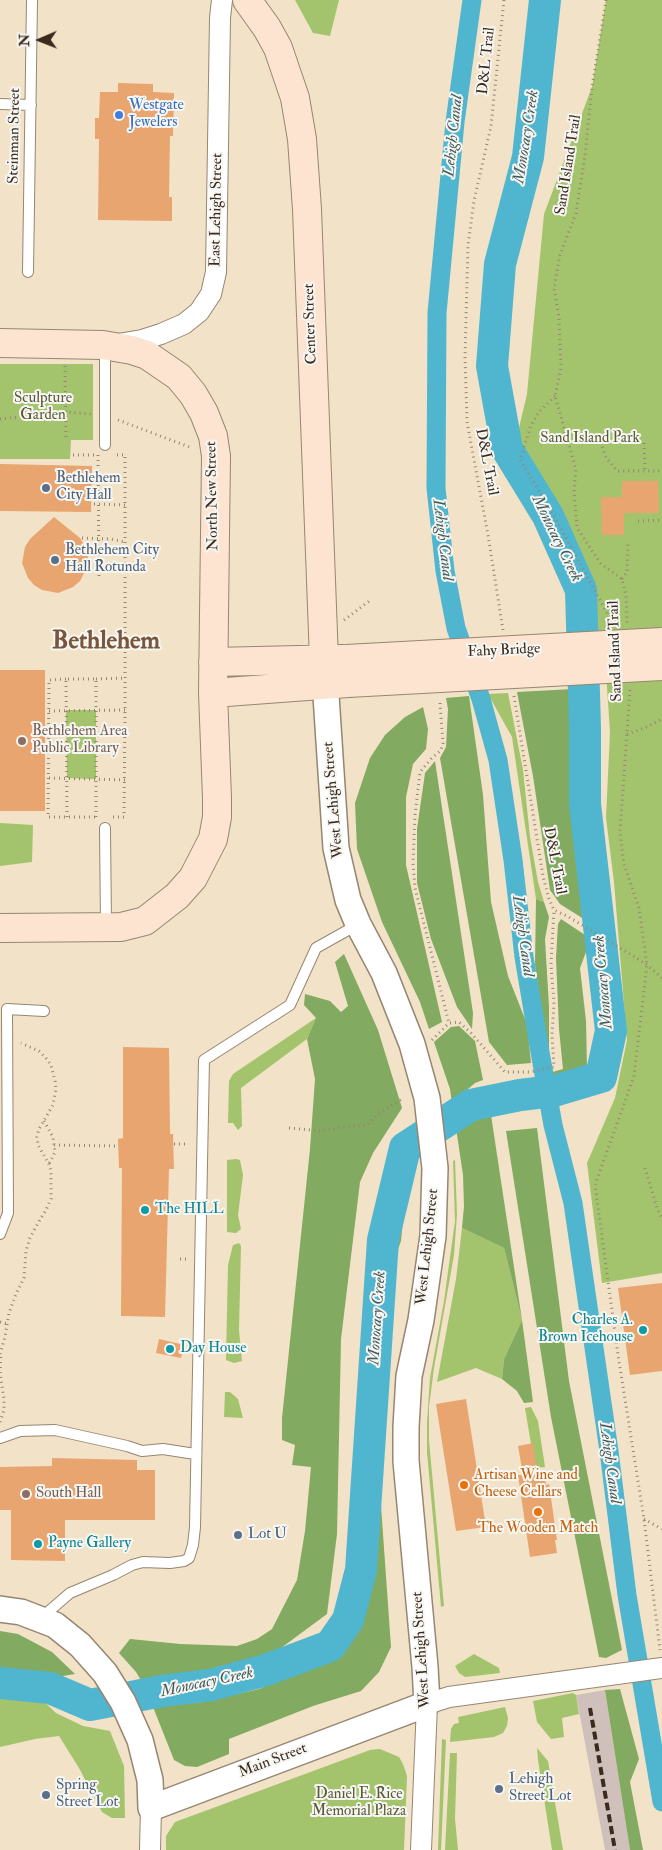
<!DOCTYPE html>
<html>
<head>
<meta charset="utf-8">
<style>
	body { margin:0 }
	#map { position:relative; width:662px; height:1850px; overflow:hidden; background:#f2e2c7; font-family:"IM FELL Double Pica",serif }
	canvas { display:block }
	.north { position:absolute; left:15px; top:15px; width:50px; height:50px; -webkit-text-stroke:4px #f6f6f2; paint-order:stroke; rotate:269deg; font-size:14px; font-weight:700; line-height:20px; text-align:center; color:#3b2a1e }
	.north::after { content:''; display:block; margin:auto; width:18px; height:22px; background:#3b2a1e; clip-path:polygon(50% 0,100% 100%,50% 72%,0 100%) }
</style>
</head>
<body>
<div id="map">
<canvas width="662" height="1850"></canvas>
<div class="north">N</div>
</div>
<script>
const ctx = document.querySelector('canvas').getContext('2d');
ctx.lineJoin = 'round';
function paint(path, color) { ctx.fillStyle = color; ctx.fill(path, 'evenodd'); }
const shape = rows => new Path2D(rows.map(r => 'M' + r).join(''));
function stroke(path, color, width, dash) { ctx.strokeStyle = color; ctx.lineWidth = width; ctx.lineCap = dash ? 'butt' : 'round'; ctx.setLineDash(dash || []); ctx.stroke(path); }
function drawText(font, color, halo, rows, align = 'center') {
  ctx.font = font + ' "IM FELL Double Pica",serif'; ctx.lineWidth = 4; ctx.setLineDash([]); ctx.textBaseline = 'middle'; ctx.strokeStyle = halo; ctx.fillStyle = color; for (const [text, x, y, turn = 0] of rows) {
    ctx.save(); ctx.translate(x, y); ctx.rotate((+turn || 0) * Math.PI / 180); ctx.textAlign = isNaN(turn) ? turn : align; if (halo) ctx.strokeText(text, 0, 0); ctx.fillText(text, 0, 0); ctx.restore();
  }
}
const industrial = shape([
	[605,1690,630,1850,605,1850,576,1695]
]);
const green = shape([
	[295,0,339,0,330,36,313,33],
	[606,0,662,0,662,1273,602,1283,587,1163,615,1098,627,1040,614,882,606,818,610,732,605,657,581,579,514,449,527,394,544,214,592,87],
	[0,364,93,364,93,440,71,440,70,459,0,459],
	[508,693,523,770,530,837,538,882,544,902,536,899,512,737,488,694],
	[66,710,96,710,96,779,67,778],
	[0,823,33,825,32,862,0,866],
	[316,1018,307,1039,241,1088,242,1126,238,1130,233,1123,228,1123,229,1081,233,1074],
	[236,1159,240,1160,243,1175,238,1215,241,1229,236,1233,227,1232,227,1160],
	[455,1160,457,1214,454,1255,434,1368,429,1407,429,1440,444,1606,441,1607,427,1452,427,1423,430,1378,444,1301,455,1221,453,1161],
	[462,1228,504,1248,522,1320,504,1359,502,1379,476,1368,437,1382,456,1279],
	[239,1243,241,1246,239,1330,242,1361,234,1363,226,1360,228,1265,233,1245],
	[225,1392,230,1392,238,1399,243,1418,224,1417],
	[531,1407,538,1421,545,1467,535,1468,525,1408],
	[474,1654,499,1668,500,1673,465,1677,459,1673,455,1666],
	[573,1693,576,1695,579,1714,562,1718,564,1737,551,1739,537,1722,533,1701],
	[0,1694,38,1696,56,1713,83,1726,110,1731,124,1766,125,1818,112,1818,102,1812,79,1768,59,1736,35,1739,0,1747],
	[505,1707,508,1718,507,1726,503,1733,494,1737,450,1742,451,1729,454,1724,459,1723,458,1717],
	[442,1739,446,1740,441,1850,438,1850],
	[537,1748,548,1761,563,1850,552,1850,538,1760],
	[380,1749,399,1757,403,1764,407,1776,404,1850,166,1850,166,1836,175,1822,370,1750],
	[450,1753,457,1753,455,1819,458,1850,445,1850]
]);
const forest = shape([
	[573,689,579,763,573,813,585,865,587,921,560,904,550,890,533,776,517,692],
	[469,696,483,795,491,902,508,976,527,1024,531,1063,507,1065,489,1042,440,758,446,747,448,709,446,698],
	[423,707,428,729,426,749,413,764,406,797,406,865,442,1022,429,1029,420,1002,382,922,357,849,355,803,370,758,385,735,405,717],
	[435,761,473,1013,472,1029,457,1007,431,939,417,883,417,829,425,773],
	[536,899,544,902,549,917,545,939,549,1007,549,1059,535,965],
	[561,919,591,939,580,968,586,1021,587,1068,570,1081,549,1081,549,1073,563,1069,559,1029,556,958,558,924],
	[344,954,378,1030,402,1108,373,1153,360,1182,341,1339,337,1534,327,1614,281,1648,233,1668,174,1681,142,1682,136,1672,119,1653,130,1639,180,1644,237,1646,257,1639,272,1629,297,1580,305,1531,311,1467,292,1465,295,1445,282,1440,282,1418,310,1149,315,1079,307,1039,316,1018,304,1005,305,994,330,1001,341,1012,348,1006,335,962],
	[459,1026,475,1041,483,1080,475,1083,452,1103,450,1089,434,1042,451,1027],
	[491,1115,522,1320,533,1402,524,1403,517,1391,502,1379,504,1359,522,1320,504,1248,462,1228,464,1206,463,1175,456,1128],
	[537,1128,569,1381,622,1650,606,1658,599,1657,551,1417,506,1131],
	[406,1190,401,1241,392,1266,376,1435,391,1647,379,1672,361,1691,313,1706,229,1739,229,1754,197,1767,185,1766,174,1760,153,1707,203,1702,259,1689,320,1662,349,1642,368,1604,373,1526,373,1451,376,1403,391,1236],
	[0,1631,18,1634,52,1652,75,1674,51,1678,11,1672,0,1672],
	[620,1689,639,1759,630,1782,643,1850,630,1850,605,1690]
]);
const canal = shape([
	[472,0,455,122,437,313,436,488,445,571,456,628,481,699,498,760,513,860,524,957,540,1052,553,1125,573,1203,609,1451,627,1595,662,1802]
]);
const river = shape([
	[0,1683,50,1688,90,1705,162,1691,211,1685,266,1670,330,1646,348,1620,361,1570,383,1240,405,1148,471,1105,520,1095,554,1091,601,1077,611,1031,585,804,585,728,581,590,548,516,507,449,492,366,500,264,528,157,545,0]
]);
const building = shape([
	[118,83,153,84,153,92,174,93,173,136,170,136,169,197,172,197,172,221,98,220,99,139,95,139,95,118,99,118,100,92,118,92],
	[0,464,92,466,91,512,0,511],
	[622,481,658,481,659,513,624,513,624,535,602,535,601,497,622,497],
	[54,517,80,538,85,546,88,556,87,567,80,581,73,587,58,593,42,590,34,585,28,578,22,563,25,547,30,539],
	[0,670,45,670,45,811,0,811],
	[123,1047,169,1048,170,1134,173,1134,174,1169,169,1169,165,1317,121,1316,122,1168,119,1168,118,1139,123,1138],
	[662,1283,662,1371,630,1375,618,1288],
	[159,1339,184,1345,181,1358,156,1353],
	[466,1399,486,1527,456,1531,436,1404],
	[533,1443,537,1472,544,1471,546,1485,549,1484,557,1540,555,1540,557,1553,530,1557,518,1475,523,1475,518,1446],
	[52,1458,137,1460,137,1470,155,1470,155,1520,65,1520,65,1561,11,1560,11,1510,0,1510,0,1467,52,1466]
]);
const path = shape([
	[606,0,592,87,585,156,576,213,560,255,554,288,559,317,561,368,555,396,576,470,574,490,577,528,601,564,622,579,626,596,627,623],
	[65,366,66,441],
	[555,396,539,412,531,425,520,460,552,512,612,622],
	[0,419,66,412,92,414],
	[118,420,192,448],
	[601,442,605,456,617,471,662,471],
	[644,443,645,471],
	[73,455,98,455,99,577],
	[94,504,125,505],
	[638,521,662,520],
	[82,538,111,539,125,542],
	[622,579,627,572,628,542],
	[344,620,372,599],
	[503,630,488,535,467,422,465,357,468,245,474,201,491,126,504,0],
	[66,679,49,680,48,817,97,817],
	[96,679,125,678],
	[630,690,620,832,624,864,639,908,647,965,634,1076,595,1185,618,1355,644,1519,660,1650],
	[514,696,543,876,549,899,554,910,567,916,630,954,647,965,662,978],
	[440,703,443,743,441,750,431,759,420,772,415,815,413,863,415,888,449,1023],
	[49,711,125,710],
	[627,734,647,727,660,720],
	[49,778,125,780],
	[67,817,66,679,96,679,96,817],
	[113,817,124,817,125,710,125,455,115,455],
	[432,1040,449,1023,459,1022,471,1033,505,1072,529,1072,554,1067,552,1035,554,1004,551,964,554,910],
	[44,1121,53,1137,55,1152,49,1164],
	[289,1128,322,1131,350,1126,367,1125,378,1114,402,1099],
	[174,1144,188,1144],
	[54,1145,118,1146],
	[645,1168,657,1208,662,1218],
	[180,1259,187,1259],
	[0,1322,8,1324],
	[0,1354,5,1337,9,1313,16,1294,24,1278,26,1251,30,1238,38,1223,46,1210,51,1199,51,1171,49,1164,38,1145,37,1137,39,1129,53,1105,56,1089,55,1081,51,1065,46,1058,39,1051,21,1043],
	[0,1422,4,1410,4,1399,0,1373,1,1354],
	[644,1519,662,1529]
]);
const service = shape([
	[0,104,31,105],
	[28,272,32,0],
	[103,346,105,356,105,445],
	[105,828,106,926],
	[0,1234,8,1213,7,1009,44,1011],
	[0,1438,20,1431,55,1430,127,1446,142,1451,163,1449,195,1454],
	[41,1618,70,1593,113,1575,132,1565,143,1562,170,1563,184,1561,189,1558,193,1545,195,1527,204,1060,290,1005,316,948,357,925]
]);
const minor = shape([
	[118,344,142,340,161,334,184,324,199,312,211,294,216,272,220,18,222,0],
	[150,1850,151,1808],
	[421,1850,427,1704,449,1697,662,1668]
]);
const tertiary = shape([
	[0,1609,21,1612,55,1625,80,1645,105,1673,123,1702,140,1740,150,1780,151,1808,427,1704,425,1667,406,1461,406,1427,409,1376,421,1320,433,1236,435,1168,427,1098,412,1044,384,973,358,924,348,900,336,848,324,665]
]);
const secondary = shape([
	[247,0,267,28,278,48,295,98,302,139,307,209,324,660],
	[0,343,103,345,132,350,147,355,179,377,193,394,204,413,213,436,216,456,213,693,217,798,217,817,213,839,193,878,177,896,145,921,121,927,0,928],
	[213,662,342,659],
	[213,693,348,683]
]);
const rail = shape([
	[590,1708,615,1850]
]);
const secondaryBridge = shape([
	[346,659,662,642],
	[348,683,662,666]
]);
const markers = [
	[119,115,5,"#3f7fe0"],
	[46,488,5,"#5c6f8a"],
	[55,560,5,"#5c6f8a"],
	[22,741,5,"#8d6e63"],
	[145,1210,5,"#0f9aa8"],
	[643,1330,5,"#0f9aa8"],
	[170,1349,5,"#0f9aa8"],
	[464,1485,5,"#e8710a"],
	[26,1494,5,"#8d6e63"],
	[538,1512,5,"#e8710a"],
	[238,1535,5,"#5c6f8a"],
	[38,1544,5,"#0f9aa8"],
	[499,1789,5,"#5c6f8a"],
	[46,1795,5,"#5c6f8a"]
];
const streetNames = [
	["D&L Trail",487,61,-84],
	["Steinman Street",15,136,-89],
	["Sand Island Trail",569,165,-81],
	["East Lehigh Street",217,210,-89],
	["Center Street",311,324,-92],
	["D&L Trail",486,462,79],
	["North New Street",213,496,-91],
	["Fahy Bridge",504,651,-3],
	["Sand Island Trail",616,651,-92],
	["West Lehigh Street",334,800,-95],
	["D&L Trail",554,861,79],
	["West Lehigh Street",428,1247,-84],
	["West Lehigh Street",422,1650,-94],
	["Main Street",273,1761,-21]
];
const shopNames = [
	["Westgate",129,106],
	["Jewelers",129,123]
];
const parkNames = [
	["Sculpture",43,399],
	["Garden",43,416],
	["Sand Island Park",590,439],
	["Daniel E. Rice",359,1795],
	["Memorial Plaza",359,1812]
];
const serviceNames = [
	["Bethlehem",56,479],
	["City Hall",56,496],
	["Bethlehem City",65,551],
	["Hall Rotunda",65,568],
	["Lot U",248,1535],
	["Lehigh",509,1780],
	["Street Lot",509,1797],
	["Spring",56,1786],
	["Street Lot",56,1803]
];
const educationNames = [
	["Bethlehem Area",32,732],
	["Public Library",32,749],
	["South Hall",36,1494]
];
const cultureNames = [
	["The HILL",155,1210],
	["Charles A.",633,1321,"right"],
	["Brown Icehouse",633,1338,"right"],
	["Day House",180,1349],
	["Payne Gallery",48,1544]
];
const foodNames = [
	["Artisan Wine and",474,1476],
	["Cheese Cellars",474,1493],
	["The Wooden Match",538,1529,"center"]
];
const waterNames = [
	["Lehigh Canal",454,136,-84],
	["Monocacy Creek",527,137,-81],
	["Monocacy Creek",556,539,64],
	["Lehigh Canal",442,540,83],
	["Lehigh Canal",522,936,82],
	["Monocacy Creek",604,982,-95],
	["Monocacy Creek",378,1318,-86],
	["Lehigh Canal",609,1463,82],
	["Monocacy Creek",207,1683,-12]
];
const townNames = [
	["Bethlehem",106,643]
];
paint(industrial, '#d0c0bb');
paint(green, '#a3c46c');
paint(forest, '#82aa60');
stroke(canal, '#50b5cf', 19);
stroke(river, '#50b5cf', 32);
paint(building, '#e9a570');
stroke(service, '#968672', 12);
stroke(minor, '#968672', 22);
stroke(tertiary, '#968672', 28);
stroke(secondary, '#968672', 30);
stroke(path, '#968672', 3, [1, 4]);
stroke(service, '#fff', 10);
stroke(minor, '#fff', 20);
stroke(tertiary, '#fff', 25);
stroke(secondary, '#fde4d1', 28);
stroke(rail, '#3b2a1e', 4, [8, 4]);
stroke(secondaryBridge, '#968672', 30, []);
stroke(secondaryBridge, '#fde4d1', 28);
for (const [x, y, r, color] of markers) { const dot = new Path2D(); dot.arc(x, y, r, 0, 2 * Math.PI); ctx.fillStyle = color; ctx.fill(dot); stroke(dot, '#f6f6f2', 2); }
drawText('15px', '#3b2a1e', '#f6f6f2', streetNames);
drawText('15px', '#366cbe', '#f6f6f2', shopNames, 'left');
drawText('15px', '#5a5835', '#f6f6f2', parkNames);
drawText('15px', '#4e5e75', '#f6f6f2', serviceNames, 'left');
drawText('15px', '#785e54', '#f6f6f2', educationNames, 'left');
drawText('15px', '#0d838f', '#f6f6f2', cultureNames, 'left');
drawText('15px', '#c56008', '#f6f6f2', foodNames, 'left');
drawText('italic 16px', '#425b5c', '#f6f6f2', waterNames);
drawText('bold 25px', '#78553b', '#f6f6f2', townNames);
</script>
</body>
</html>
